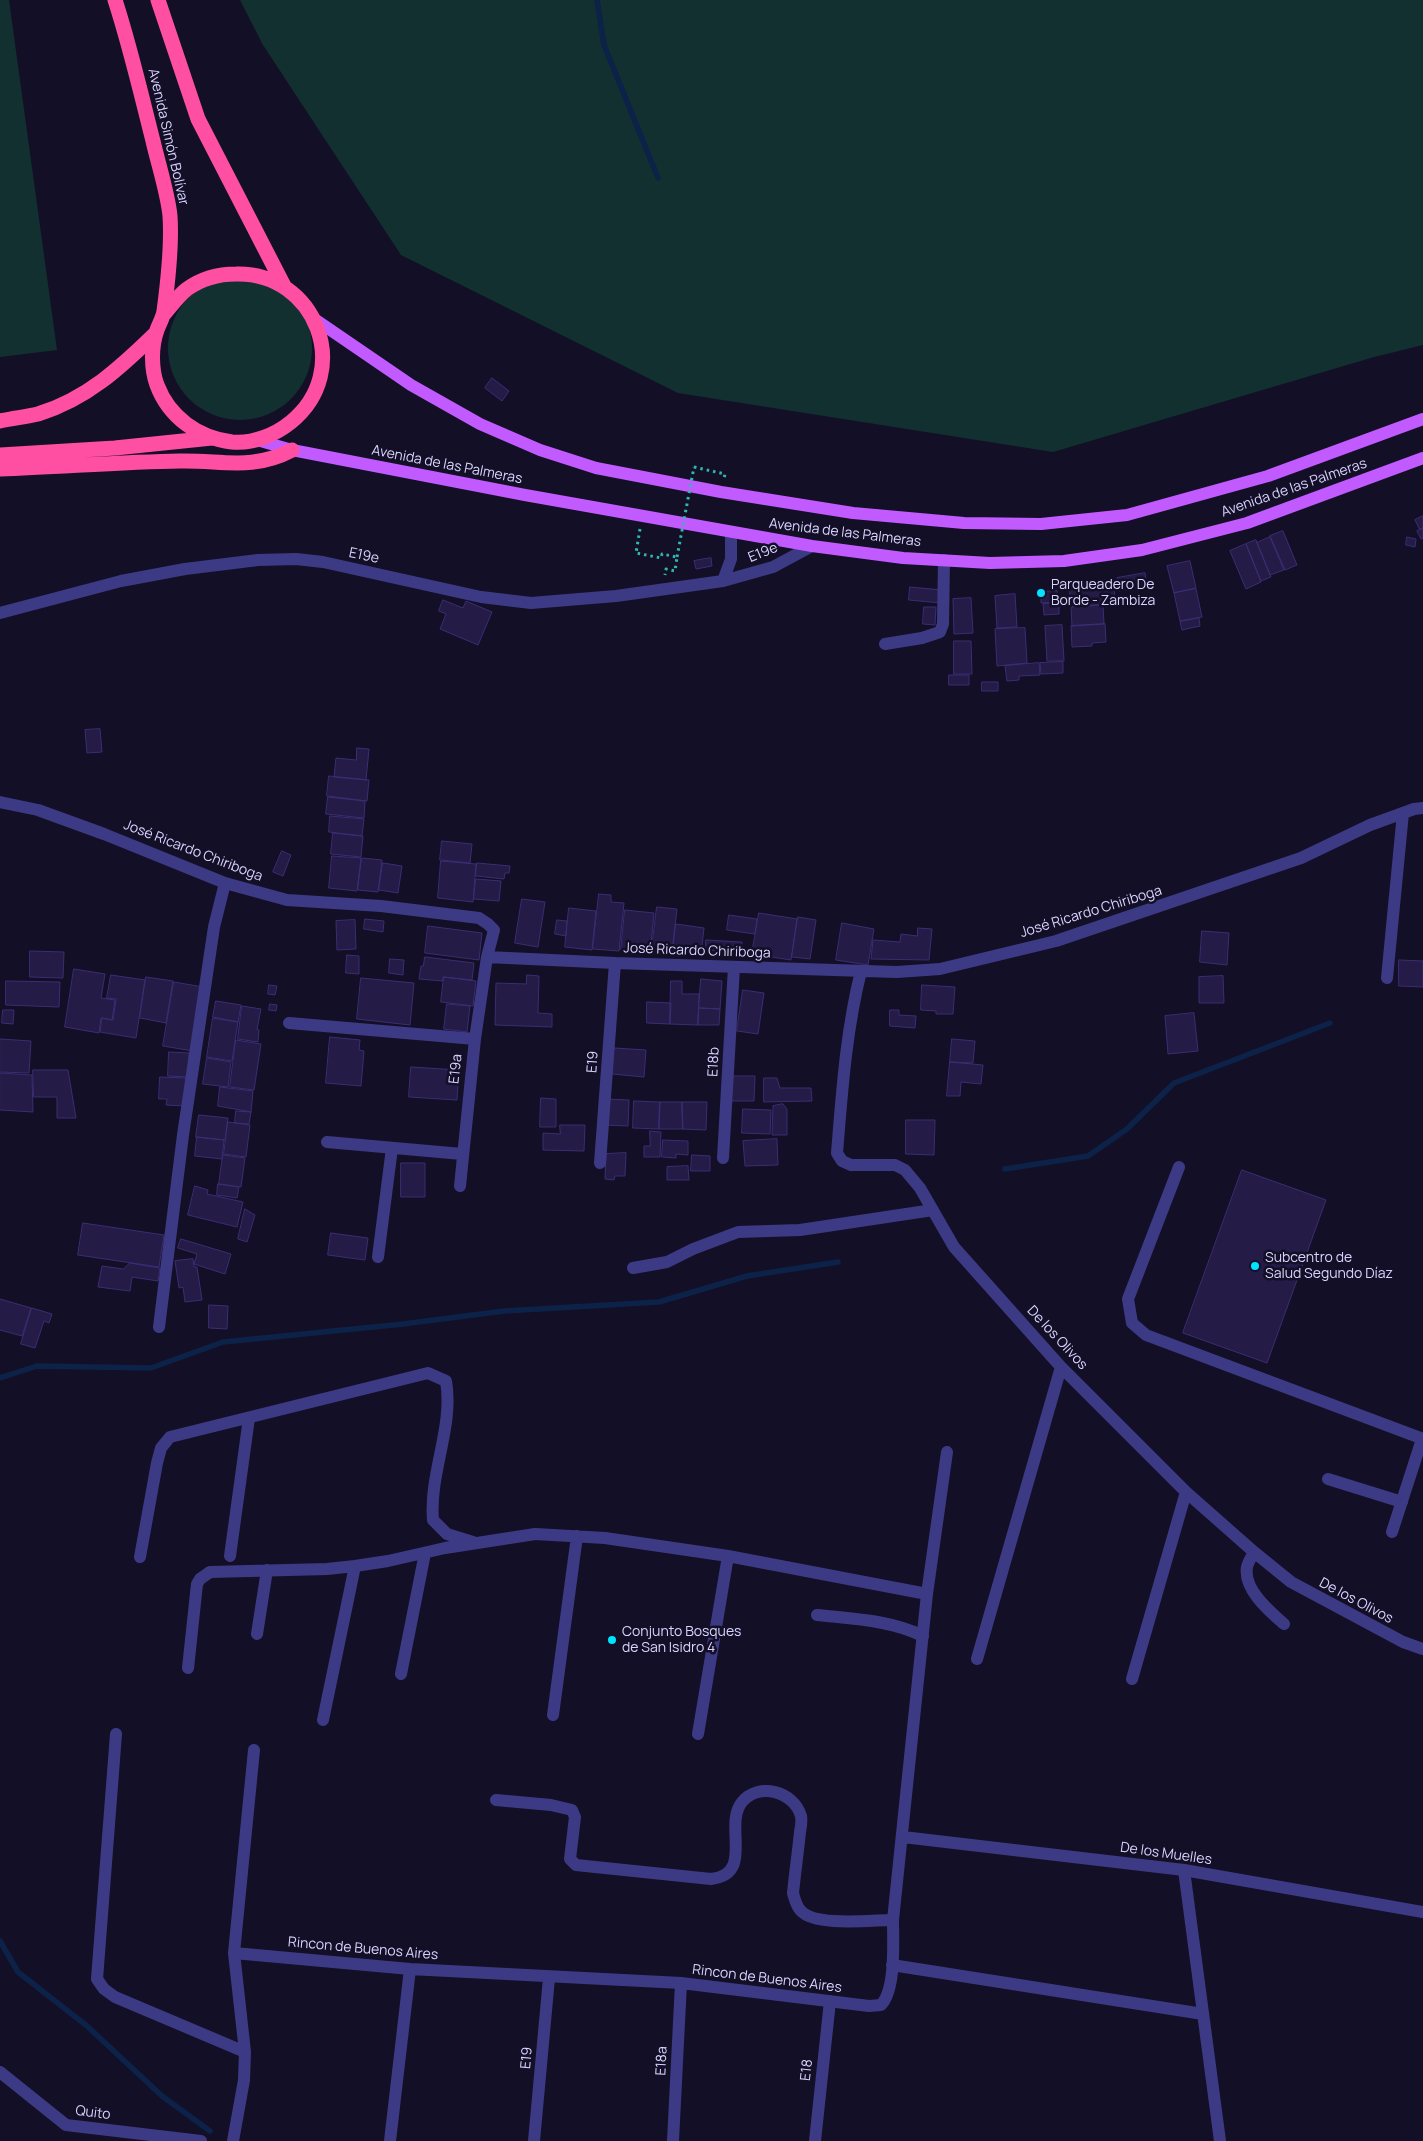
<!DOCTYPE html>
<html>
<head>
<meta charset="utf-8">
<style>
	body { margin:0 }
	canvas { display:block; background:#130f26 }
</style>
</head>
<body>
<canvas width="1423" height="2141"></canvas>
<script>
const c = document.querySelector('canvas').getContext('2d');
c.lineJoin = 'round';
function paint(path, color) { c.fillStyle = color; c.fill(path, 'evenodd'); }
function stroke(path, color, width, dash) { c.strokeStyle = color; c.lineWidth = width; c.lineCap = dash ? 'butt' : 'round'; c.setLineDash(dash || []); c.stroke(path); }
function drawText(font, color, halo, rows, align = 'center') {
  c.font = font + ' Manrope,sans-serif'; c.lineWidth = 5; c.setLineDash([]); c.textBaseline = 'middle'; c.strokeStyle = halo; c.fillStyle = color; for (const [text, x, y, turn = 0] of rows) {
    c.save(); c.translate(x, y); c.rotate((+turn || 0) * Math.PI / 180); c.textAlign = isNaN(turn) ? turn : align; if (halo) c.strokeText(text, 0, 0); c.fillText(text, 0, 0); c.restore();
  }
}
const green = new Path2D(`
	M0,0H9L57,350L0,357Z
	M240,0H1423V345L1374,357L1053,452L678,393L401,255L263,45Z
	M168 348a72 72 0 1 1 144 0a72 72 0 1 1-144 0Z`);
const stream = new Path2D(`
	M597,0L604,45L658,178
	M1005,1169L1088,1156L1127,1129L1174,1083L1330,1023
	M0,1378L37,1366L151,1368L223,1342L403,1324L504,1311L659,1302L747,1276L838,1262
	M0,1941L18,1972L87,2026L162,2096L210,2131`);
const building = new Path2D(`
	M492,378L509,391L502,401L485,388Z
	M1423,516V528L1420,530L1415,520Z
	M1423,528V538L1421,539L1417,531Z
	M1283,531L1297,565L1285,570L1270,536Z
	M1270,537L1284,570L1270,575L1257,543Z
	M1407,537L1416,539L1415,547L1406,545Z
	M1256,540L1271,577L1261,581L1246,544Z
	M1246,544L1261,582L1246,589L1230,551Z
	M711,558L712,566L696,569L694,561Z
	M1190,561L1196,588L1174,593L1167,566Z
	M1145,573L1147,586L1119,591L1117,578Z
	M1114,580L1115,604L1071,607L1069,583Z
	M910,587L942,590L941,603L909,600Z
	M1196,589L1202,617L1180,621L1174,593Z
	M1057,591V602L1041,603V592Z
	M1015,594L1017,627L997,628L995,596Z
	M971,598L973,633L954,634L953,599Z
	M443,600L463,608L466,601L492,612L478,645L440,629L446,614L439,611Z
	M1059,603V614L1044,615L1043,604Z
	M1103,605L1104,624L1072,626L1071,607Z
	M924,607H936L935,625L923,624Z
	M1199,618L1200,626L1182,630L1180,622Z
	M1105,624L1106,642L1092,643V646L1072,647L1071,626Z
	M1062,625L1064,661H1047L1045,626Z
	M1025,628L1027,663L997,666L995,629Z
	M954,641H971L972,674H954Z
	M1063,662V673L1041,674L1040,663Z
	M1039,663L1040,675L1019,676V680L1007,681L1005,666Z
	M949,675H969V685H949Z
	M982,682H998V691H982Z
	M100,729L102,752L87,753L85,730Z
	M357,748L369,749L366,780L334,777L336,758L356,760Z
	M329,776L369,780L367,801L327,796Z
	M328,797L365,801L364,818L326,814Z
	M330,816L364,819L362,836L329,832Z
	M333,833L363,836L361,857L331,854Z
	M442,841L472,844L470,863L440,860Z
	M282,851L291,855L283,876L273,872Z
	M332,856L361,858L357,891L329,888Z
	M362,858L382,860L378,892L358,890Z
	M441,861L476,864L473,902L438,898Z
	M383,863L402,866L398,893L379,890Z
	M477,863L510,866L509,873H505L504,879L476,876Z
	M476,879L501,881L499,901L474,899Z
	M599,894L611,895V902L624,903L619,951L593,949Z
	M522,899L545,902L538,947L515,943Z
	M657,907L677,909L672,951L652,948Z
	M569,908L596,911L592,950L565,947Z
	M625,910L654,913L650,954L621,950Z
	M759,913L797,919L791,960L752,954Z
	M729,915L757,919L755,934L727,930Z
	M798,917L816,920L810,959L792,957Z
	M365,919L384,921L383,932L364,929Z
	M355,920L356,949L337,950L336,921Z
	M557,920L567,921L566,936L555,934Z
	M842,923L874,929L868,965L836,960Z
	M676,924L704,928L701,955L673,951Z
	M428,926L482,933L479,960L425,953Z
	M918,928L932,929L929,960L871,959L873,940L900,942L901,934L917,936Z
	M1202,931L1229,933L1227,965L1200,962Z
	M706,940L742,942L741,953L706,950Z
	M30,951L64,952L63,978L30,977Z
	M347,955L359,956V974L346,973Z
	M425,957L474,963L472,980L443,977V981L419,979L421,966H423Z
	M390,959L404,960L403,975L389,973Z
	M1399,960L1423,961V987L1399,986Z
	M74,969L105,974L101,998L115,1000L112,1020L101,1018L99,1033L65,1027Z
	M111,975L145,980L136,1038L100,1032L102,1018L113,1020L116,999L107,998Z
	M527,975L539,976L538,1013L552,1014V1027L495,1025L496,983L526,984Z
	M1223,976L1224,1003H1199V977Z
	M146,977L173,981L166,1023L140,1018Z
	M444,977L476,981L473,1006L441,1002Z
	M361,978L414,983L410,1025L357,1019Z
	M701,979L722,981L720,1009L699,1008Z
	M6,981L60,982L59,1007L6,1005Z
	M671,981H682V994H699L698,1025L670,1024Z
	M174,982L203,987L193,1051L163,1046Z
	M269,985L277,986L275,995L268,994Z
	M922,985L955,987L953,1014H936V1011L921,1010Z
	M743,990L764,993L758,1034L737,1031Z
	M216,1001L241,1005L238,1022L213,1017Z
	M647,1002L671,1003L670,1024L647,1023Z
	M270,1004L277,1005L276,1011L269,1010Z
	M447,1004L470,1006L467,1032L444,1029Z
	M242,1006L261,1009L257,1029L259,1030L258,1042L238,1039Z
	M699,1008L720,1009L719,1025H698Z
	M3,1010H14L13,1024L2,1023Z
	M890,1010H899V1015L916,1016L915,1028L890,1026Z
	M1194,1013L1198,1051L1168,1054L1165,1016Z
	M213,1018L238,1022L232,1061L207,1057Z
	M330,1037L360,1040L359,1050L364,1051L361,1086L326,1083Z
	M0,1039L31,1041L29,1073L0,1072Z
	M952,1039L975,1041L973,1063L950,1062Z
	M236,1040L261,1044L254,1090L230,1087Z
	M614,1048L646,1050L644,1077L612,1074Z
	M169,1052L189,1053L188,1077L168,1076Z
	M207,1058L231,1062L228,1087L203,1084Z
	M950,1062L983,1065L981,1084L961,1082L960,1096H947Z
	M411,1067L459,1070L457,1100L409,1097Z
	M33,1070H68L76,1118H57V1097H34Z
	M0,1073L32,1075L33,1112L0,1110Z
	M728,1076H755L754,1101H727Z
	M160,1077L186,1078L185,1106L166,1105L167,1099H159Z
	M764,1078H777L780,1088H811L812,1101L764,1102Z
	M220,1087L253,1091L251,1112L218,1106Z
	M541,1098L556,1099V1127H540Z
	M606,1099L629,1100L628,1126L605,1125Z
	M634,1101L660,1102L659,1129L633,1128Z
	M660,1102H682L683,1129H659Z
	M682,1102H707L706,1130L683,1129Z
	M783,1104L787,1109V1135H772L773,1106Z
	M743,1109L771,1110L770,1134L742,1133Z
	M236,1111L251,1112L249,1124L235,1123Z
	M199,1115L228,1118L225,1140L196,1137Z
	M906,1120H935L934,1155L906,1154Z
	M228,1122L250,1125L246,1157L224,1154Z
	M560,1125H585L584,1151L543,1150V1133L560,1134Z
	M650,1131L661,1132L660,1157H644V1146H650Z
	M197,1137L224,1140L222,1159L195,1156Z
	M777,1139L778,1165L745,1166L743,1141Z
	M663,1140L688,1141V1155L676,1154V1158L662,1157Z
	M626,1153L625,1176H615L614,1180L605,1179L606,1154Z
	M223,1155L245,1158L241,1187L219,1184Z
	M692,1155L710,1156V1171H691Z
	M401,1163H425V1197H401Z
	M688,1166L689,1180H667V1167Z
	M1242,1170L1326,1200L1267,1363L1183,1333Z
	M218,1184L239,1187L237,1198L217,1195Z
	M195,1186L208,1190L207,1194L243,1202L237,1227L188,1215Z
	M245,1209L255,1215L247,1242L238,1239Z
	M83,1223L164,1235L159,1267L78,1255Z
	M331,1233L368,1238L365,1260L328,1255Z
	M181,1239L231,1254L225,1274L194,1264L197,1254L178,1248Z
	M193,1259L194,1267H197L202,1300L185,1302L183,1287L179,1288L175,1261Z
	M130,1263L160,1268L158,1281L132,1277L130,1291L98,1287L102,1266L123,1269Z
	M0,1299L31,1308L22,1336L0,1330Z
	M209,1305L228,1306L227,1329L209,1328Z
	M32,1308L52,1314L49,1323L44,1321L35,1348L21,1344Z`);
const path = new Path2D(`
	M694,467L725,474L724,479
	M640,529L636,553L661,558L662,554L677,557L675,571L666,569L665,575`);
const minor = new Path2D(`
	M723,581L731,559V532
	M0,613L121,581L185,569L258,560L296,559L323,562L481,597L531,603L616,596L723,581L773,567L812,546
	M885,644L922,638L940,632L943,624L944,560
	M0,802L38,810L104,834L225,883L287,900L381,906L479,918L488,924L494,930L487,957L615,963L897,972L940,969L1056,941L1301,858L1370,825L1414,809L1423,808
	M861,971C846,1031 842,1092 837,1153L842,1161L851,1165H895L905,1170L920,1188L954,1247L1061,1367L1186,1492L1254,1552L1291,1582L1403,1642L1423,1649
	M1387,978L1403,813
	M289,1023L475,1039
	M327,1142L462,1154
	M723,1158L734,967
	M600,1163L615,963
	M1179,1167L1128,1299L1132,1323L1146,1335L1423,1439
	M460,1186L475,1039L487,957
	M378,1257L392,1148
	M633,1268L667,1262L693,1249L738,1232L800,1230L933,1210
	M159,1327L183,1135L214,927L225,883
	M1328,1479L1402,1502
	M1392,1532L1422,1439
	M1254,1552C1252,1556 1248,1562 1247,1567C1243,1589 1269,1611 1284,1624
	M230,1556L249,1418
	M140,1557L157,1463L161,1448L170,1437L428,1373L446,1381C454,1427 429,1473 433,1520L447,1534L473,1542
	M817,1615C853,1619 890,1620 923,1636
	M257,1634L267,1570
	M977,1659L1061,1367
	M188,1668L197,1584L200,1579L210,1572L327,1569L355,1566L388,1561L445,1548L535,1534L605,1538L728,1556L927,1594
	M401,1674L425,1553
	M1132,1679L1186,1492
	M553,1715L577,1536
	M323,1720L355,1566
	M116,1734L97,1979L104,1989L115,1997L245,2052
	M698,1734L728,1556
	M496,1800L551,1805L572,1810L575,1817L570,1859L576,1865L711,1879C755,1874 723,1825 742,1802C758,1782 794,1791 801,1816C802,1821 801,1827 800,1832C798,1852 795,1873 793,1893C795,1900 796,1906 801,1911C816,1927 872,1920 893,1920
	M903,1837L1184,1870L1423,1912
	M1184,1870L1220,2141
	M234,1953L410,1969L681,1983L869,2006L881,2005C896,1989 893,1943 893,1920L927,1594L947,1452
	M892,1965L1203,2014
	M0,2072L66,2125L201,2141
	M233,2141L244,2080L245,2052L234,1953L254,1750
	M390,2141L410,1969
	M534,2141L549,1978
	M673,2141L681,1983
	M815,2141L830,2001`);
const major = new Path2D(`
	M313,318L411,385L480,424L540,450L596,468L721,492L853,513L964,523L1041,524L1127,515L1268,476L1423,419
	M257,440L292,450L525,495L812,546L903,558L990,563L1064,561L1142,550L1247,523L1423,458`);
const highway = new Path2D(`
	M115,0C130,46 141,94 153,141C158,163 168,194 170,216C172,245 168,281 164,311C163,318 159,324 157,330C151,346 151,369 157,385C169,417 198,438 232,442C253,444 275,435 291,422C354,371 316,272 236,274C219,274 201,279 187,289C179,295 171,306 164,314
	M158,0L198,119L284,286
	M0,421C13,418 26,417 38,414C87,399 120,368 156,333
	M0,455L115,448L212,438
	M0,469C60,467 120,462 180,461C222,460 252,471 292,450`);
const pathBridge = new Path2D(`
	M677,557L694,467`);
const markers = [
	[1041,593,5,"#00e5ff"],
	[1255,1266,5,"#00e5ff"],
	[612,1640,5,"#00e5ff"]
];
const streetNames = [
	["Avenida Simón Bolívar",168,137,77],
	["Avenida de las Palmeras",447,465,11],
	["Avenida de las Palmeras",1294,488,-19],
	["Avenida de las Palmeras",845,533,7],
	["E19e",763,553,-22],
	["E19e",364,556,12],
	["José Ricardo Chiriboga",193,851,21],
	["José Ricardo Chiriboga",1091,912,-17],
	["José Ricardo Chiriboga",697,951,2],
	["E19",593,1062,-86],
	["E18b",714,1062,-87],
	["E19a",456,1069,-84],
	["De los Olivos",1057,1338,47],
	["De los Olivos",1356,1601,28],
	["De los Muelles",1166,1854,8],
	["Rincon de Buenos Aires",363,1949,5],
	["Rincon de Buenos Aires",767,1979,7],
	["E19",527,2058,-85],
	["E18a",662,2061,-87],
	["E18",807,2070,-84],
	["Quito",93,2113,7]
];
const poiNames = [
	["Parqueadero De",1051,585],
	["Borde - Zambiza",1051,601],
	["Subcentro de",1265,1258],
	["Salud Segundo Díaz",1265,1274],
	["Conjunto Bosques",622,1632],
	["de San Isidro 4",622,1648]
];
paint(green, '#12302f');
stroke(stream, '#0c2248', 5.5);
paint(building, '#241b47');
stroke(building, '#3b2d73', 1);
stroke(path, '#2fb8b0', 3, [2.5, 4]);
stroke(minor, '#3d3a85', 12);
stroke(major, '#c25bff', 12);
stroke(highway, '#ff4fa3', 15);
stroke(pathBridge, '#2fb8b0', 3, [2.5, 4]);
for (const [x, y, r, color] of markers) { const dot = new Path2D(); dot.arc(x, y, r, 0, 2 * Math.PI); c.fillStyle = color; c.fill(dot); stroke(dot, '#130f26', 2); }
drawText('14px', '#d9d4ff', '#130f26', streetNames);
drawText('14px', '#d9d4ff', '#130f26', poiNames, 'left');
</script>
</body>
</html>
